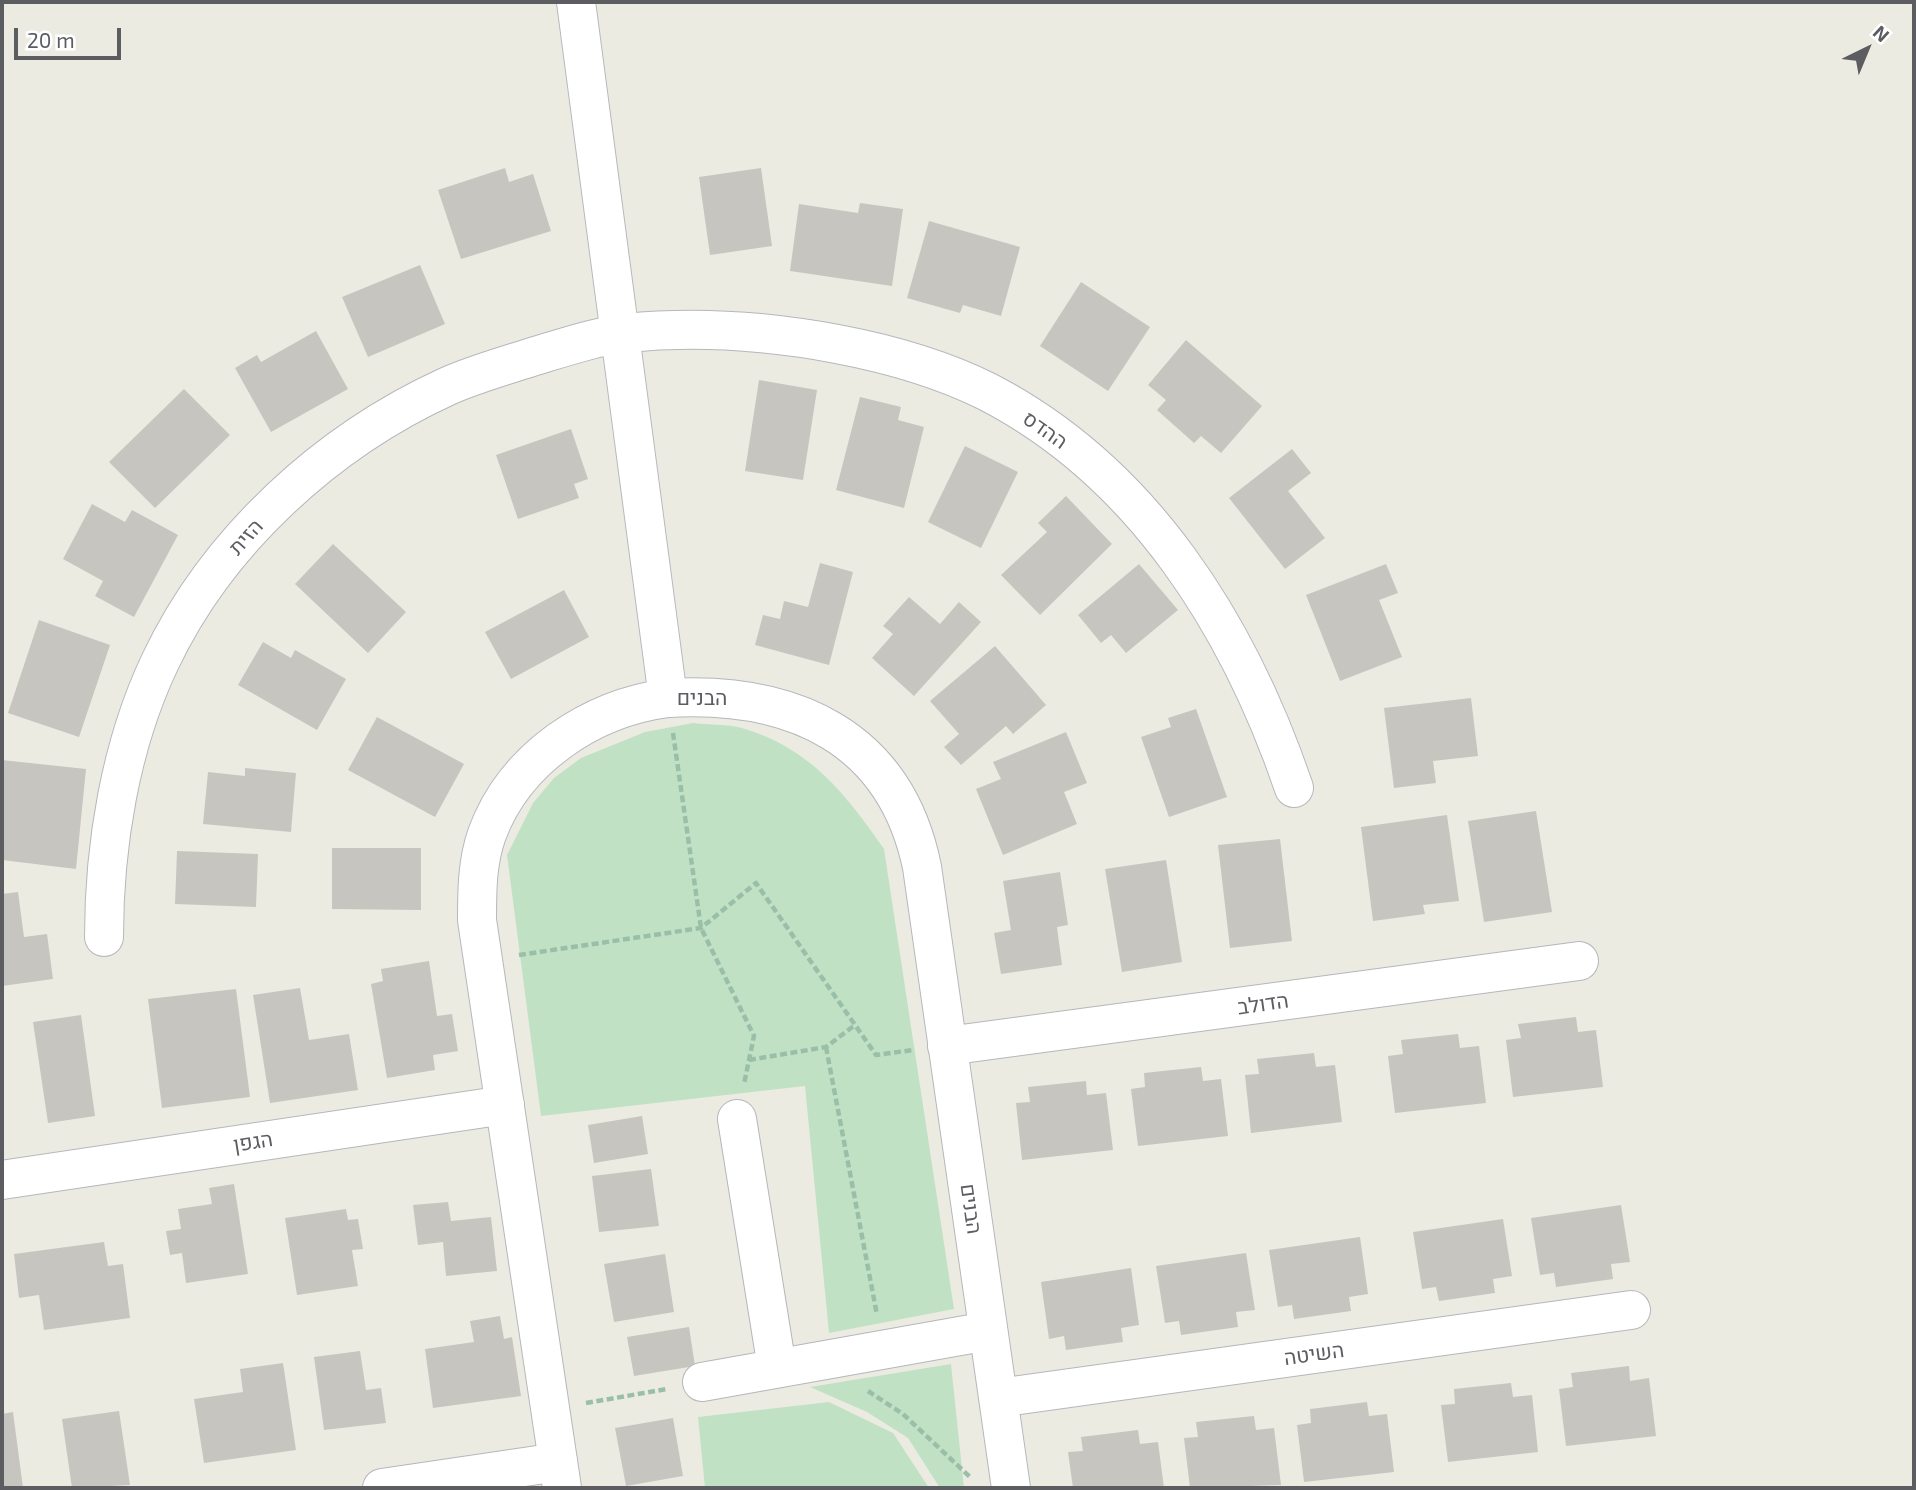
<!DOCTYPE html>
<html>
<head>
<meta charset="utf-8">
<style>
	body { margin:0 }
	#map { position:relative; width:1916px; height:1490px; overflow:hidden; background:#ecebe2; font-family:"Exo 2",sans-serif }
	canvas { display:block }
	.frame { position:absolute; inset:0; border:4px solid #5b5d61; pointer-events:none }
	.north { position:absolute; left:1832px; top:14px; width:70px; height:70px; -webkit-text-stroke:5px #fff; paint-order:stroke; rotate:43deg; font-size:19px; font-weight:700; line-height:28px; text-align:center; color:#5b5d61 }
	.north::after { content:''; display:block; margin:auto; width:24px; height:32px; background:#5b5d61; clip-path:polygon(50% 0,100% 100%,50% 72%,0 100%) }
	.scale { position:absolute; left:14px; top:28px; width:107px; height:32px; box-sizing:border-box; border:4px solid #5b5d61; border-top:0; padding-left:9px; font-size:21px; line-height:24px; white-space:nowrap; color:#5b5d61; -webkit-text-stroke:5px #fff; paint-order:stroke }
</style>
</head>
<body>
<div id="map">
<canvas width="1916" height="1490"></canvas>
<div class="frame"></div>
<div class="north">N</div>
<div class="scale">20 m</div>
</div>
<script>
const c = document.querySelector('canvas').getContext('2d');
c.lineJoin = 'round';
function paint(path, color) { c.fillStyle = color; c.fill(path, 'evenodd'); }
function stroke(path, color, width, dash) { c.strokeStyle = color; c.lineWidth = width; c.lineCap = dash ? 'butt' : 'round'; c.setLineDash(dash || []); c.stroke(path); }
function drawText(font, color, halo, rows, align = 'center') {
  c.font = font + ' "Exo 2",Heebo,sans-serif'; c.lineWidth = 6; c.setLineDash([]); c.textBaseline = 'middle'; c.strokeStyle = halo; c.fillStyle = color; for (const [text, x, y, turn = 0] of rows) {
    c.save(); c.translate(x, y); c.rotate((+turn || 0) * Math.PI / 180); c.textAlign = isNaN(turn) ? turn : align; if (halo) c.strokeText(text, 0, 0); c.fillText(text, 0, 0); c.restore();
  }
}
const green = new Path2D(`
	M693,723C709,725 727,724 742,728C809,747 846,794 884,849L954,1309L829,1333L805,1086L541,1116L507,855L533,803L554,778L581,758L645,732Z
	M951,1364L964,1488H940L908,1438L867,1412L810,1387Z
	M829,1402L893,1433L929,1488H705L698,1417Z`);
const building = new Path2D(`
	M505,168L509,182L533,174L551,231L461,259L438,190Z
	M761,168L772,246L710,255L699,177Z
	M860,203L903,209L892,286L790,271L799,204L858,213Z
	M929,221L1020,247L1001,316L963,305L960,313L907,298Z
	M420,265L445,324L368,357L342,297Z
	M1081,282L1150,327L1108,391L1040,346Z
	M316,331L348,389L271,432L235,368L257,355L261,362Z
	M1186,340L1262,406L1221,453L1201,436L1194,443L1157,410L1166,400L1148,385Z
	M759,380L817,390L803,480L745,471Z
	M184,389L230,435L155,508L109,462Z
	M860,397L901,407L898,420L924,427L904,508L836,490Z
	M571,429L588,479L574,484L579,498L518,519L496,455Z
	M965,446L1018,472L981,548L928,522Z
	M1292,449L1311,473L1288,491L1325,538L1285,569L1229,498Z
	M1066,496L1112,544L1040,615L1001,575L1047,532L1038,523Z
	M92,504L125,522L132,510L178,535L134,617L95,596L103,581L63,559Z
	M333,544L406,612L368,653L295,584Z
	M820,563L853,572L829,665L755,645L763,615L780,619L784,601L808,607Z
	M1139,564L1178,610L1126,653L1111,635L1101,643L1078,615Z
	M1386,564L1398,593L1379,600L1402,657L1340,681L1306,595Z
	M564,590L589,637L511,679L485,632Z
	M909,597L940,624L959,602L981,622L914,696L872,658L893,634L883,626Z
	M39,620L110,645L79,737L8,713Z
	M263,642L291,658L295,650L346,679L317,730L238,685Z
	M995,646L1046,705L1013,734L1006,726L961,765L944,747L959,734L930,701Z
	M1471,698L1478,756L1433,761L1436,783L1394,788L1384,708Z
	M1196,709L1227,797L1169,817L1141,737L1171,727L1168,718Z
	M377,717L464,764L435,817L348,770Z
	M1066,732L1087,783L1064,792L1077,824L1003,855L976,789L1001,779L993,762Z
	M2,760L86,769L76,869L2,860Z
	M245,768L296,773L291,832L203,824L208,772L245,776Z
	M1536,811L1552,912L1484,922L1468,821Z
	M1447,815L1459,901L1423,905L1425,914L1373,921L1361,827Z
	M1280,839L1292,941L1230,948L1218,845Z
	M332,848H421V910L332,909Z
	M177,851L258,854L256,907L175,904Z
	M1166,860L1182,962L1122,972L1105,869Z
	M1060,872L1068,925L1057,927L1062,965L1001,974L994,933L1011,930L1003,881Z
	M18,892L24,937L47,934L53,979L2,986V894Z
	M429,961L437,1016L452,1014L458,1051L433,1055L435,1070L387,1078L371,984L383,981L381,969Z
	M300,988L309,1040L349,1034L358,1090L270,1103L253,995Z
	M236,989L250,1097L162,1108L148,999Z
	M81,1015L95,1116L48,1123L33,1022Z
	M1576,1017L1578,1032L1596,1030L1603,1087L1513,1097L1506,1040L1521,1038L1518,1024Z
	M1458,1034L1460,1048L1479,1046L1486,1103L1395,1113L1388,1056L1403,1054L1401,1040Z
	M1314,1053L1316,1067L1335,1065L1342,1122L1251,1133L1245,1075L1259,1074L1257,1059Z
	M1201,1067L1203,1081L1221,1079L1228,1136L1138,1146L1131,1089L1145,1087L1144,1073Z
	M1086,1081L1087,1095L1106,1093L1113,1150L1022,1160L1016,1103L1030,1102L1028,1087Z
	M642,1116L648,1154L594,1163L588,1125Z
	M651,1169L659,1226L599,1232L592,1176Z
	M234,1184L248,1274L186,1283L182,1253L170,1255L166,1231L181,1229L178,1209L212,1204L209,1188Z
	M448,1202L451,1221L491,1217L497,1271L446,1276L443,1242L418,1245L413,1205Z
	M1621,1205L1630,1262L1611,1264L1613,1279L1556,1287L1554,1273L1540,1275L1531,1218Z
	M346,1209L348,1220L358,1219L363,1249L352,1250L358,1286L297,1295L285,1218Z
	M1503,1219L1512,1276L1493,1279L1495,1293L1439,1301L1436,1287L1422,1289L1413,1232Z
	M1360,1237L1368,1294L1349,1297L1351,1311L1294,1319L1292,1305L1278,1307L1269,1250Z
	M104,1242L108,1266L123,1264L130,1318L44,1330L39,1295L19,1298L14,1254Z
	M1246,1253L1255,1310L1236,1312L1238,1327L1181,1335L1179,1321L1165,1323L1156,1266Z
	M665,1254L674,1312L614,1322L604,1264Z
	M1131,1268L1139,1325L1121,1328L1123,1342L1066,1350L1064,1336L1049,1339L1041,1282Z
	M500,1316L504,1339L512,1337L521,1396L433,1408L425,1349L474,1342L470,1321Z
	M689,1327L695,1366L634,1376L627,1337Z
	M360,1351L366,1390L381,1388L386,1423L324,1430L314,1357Z
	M283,1363L296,1450L204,1463L194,1399L243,1392L240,1369Z
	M1629,1366L1630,1381L1649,1378L1656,1436L1566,1446L1559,1389L1573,1387L1571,1373Z
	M1511,1383L1513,1397L1532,1395L1538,1452L1448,1462L1441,1405L1455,1404L1454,1389Z
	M1367,1402L1369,1416L1387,1414L1394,1472L1304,1482L1297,1425L1311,1423L1310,1409Z
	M119,1411L130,1485L72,1488L62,1419Z
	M13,1412L23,1488H2V1414Z
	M1254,1416L1256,1430L1274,1428L1281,1485L1190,1488L1184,1438L1198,1437L1196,1422Z
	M673,1418L683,1476L626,1486L615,1428Z
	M1138,1430L1140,1444L1158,1442L1164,1488H1073L1068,1452L1083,1451L1081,1437Z`);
const path = new Path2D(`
	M673,733L701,928L754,1036L744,1084
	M519,955L701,928L756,883L876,1055L913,1050
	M826,1047L877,1315
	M749,1060L826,1047L855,1025
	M868,1391L903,1414L971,1478
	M586,1403L667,1389`);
const street = new Path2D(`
	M668,698C792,691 895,736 922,867L1011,1488
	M104,937C104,846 120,746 160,662C217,541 327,441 448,386C475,374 504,366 532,357C562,348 594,337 626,333C697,326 767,331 837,344C890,354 940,368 988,392C1144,473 1239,627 1294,788
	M947,1046L1579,961
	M737,1119L777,1368
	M2,1180L505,1105
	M702,1382L988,1331
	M998,1398L1631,1310
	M382,1488L558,1462`);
const secondary = new Path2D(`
	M562,1488L477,920C477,891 477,862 487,834C515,758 591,708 668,698L576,2`);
const streetNames = [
	["ההדס",1045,430,35],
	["הזית",246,537,-48],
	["הבנים",702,698],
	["הדולב",1263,1004,-8],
	["הגפן",253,1142,-9],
	["הבנים",971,1209,82],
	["השיטה",1314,1354,-8]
];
paint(green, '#c1e1c5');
paint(building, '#c7c5bf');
stroke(street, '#b5b7bb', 40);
stroke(secondary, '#b6b8bd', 40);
stroke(path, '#9abfa9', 4.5, [7, 3.5]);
stroke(street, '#fff', 38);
stroke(secondary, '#fff', 38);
drawText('21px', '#5b5d61', '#fff', streetNames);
</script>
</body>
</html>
